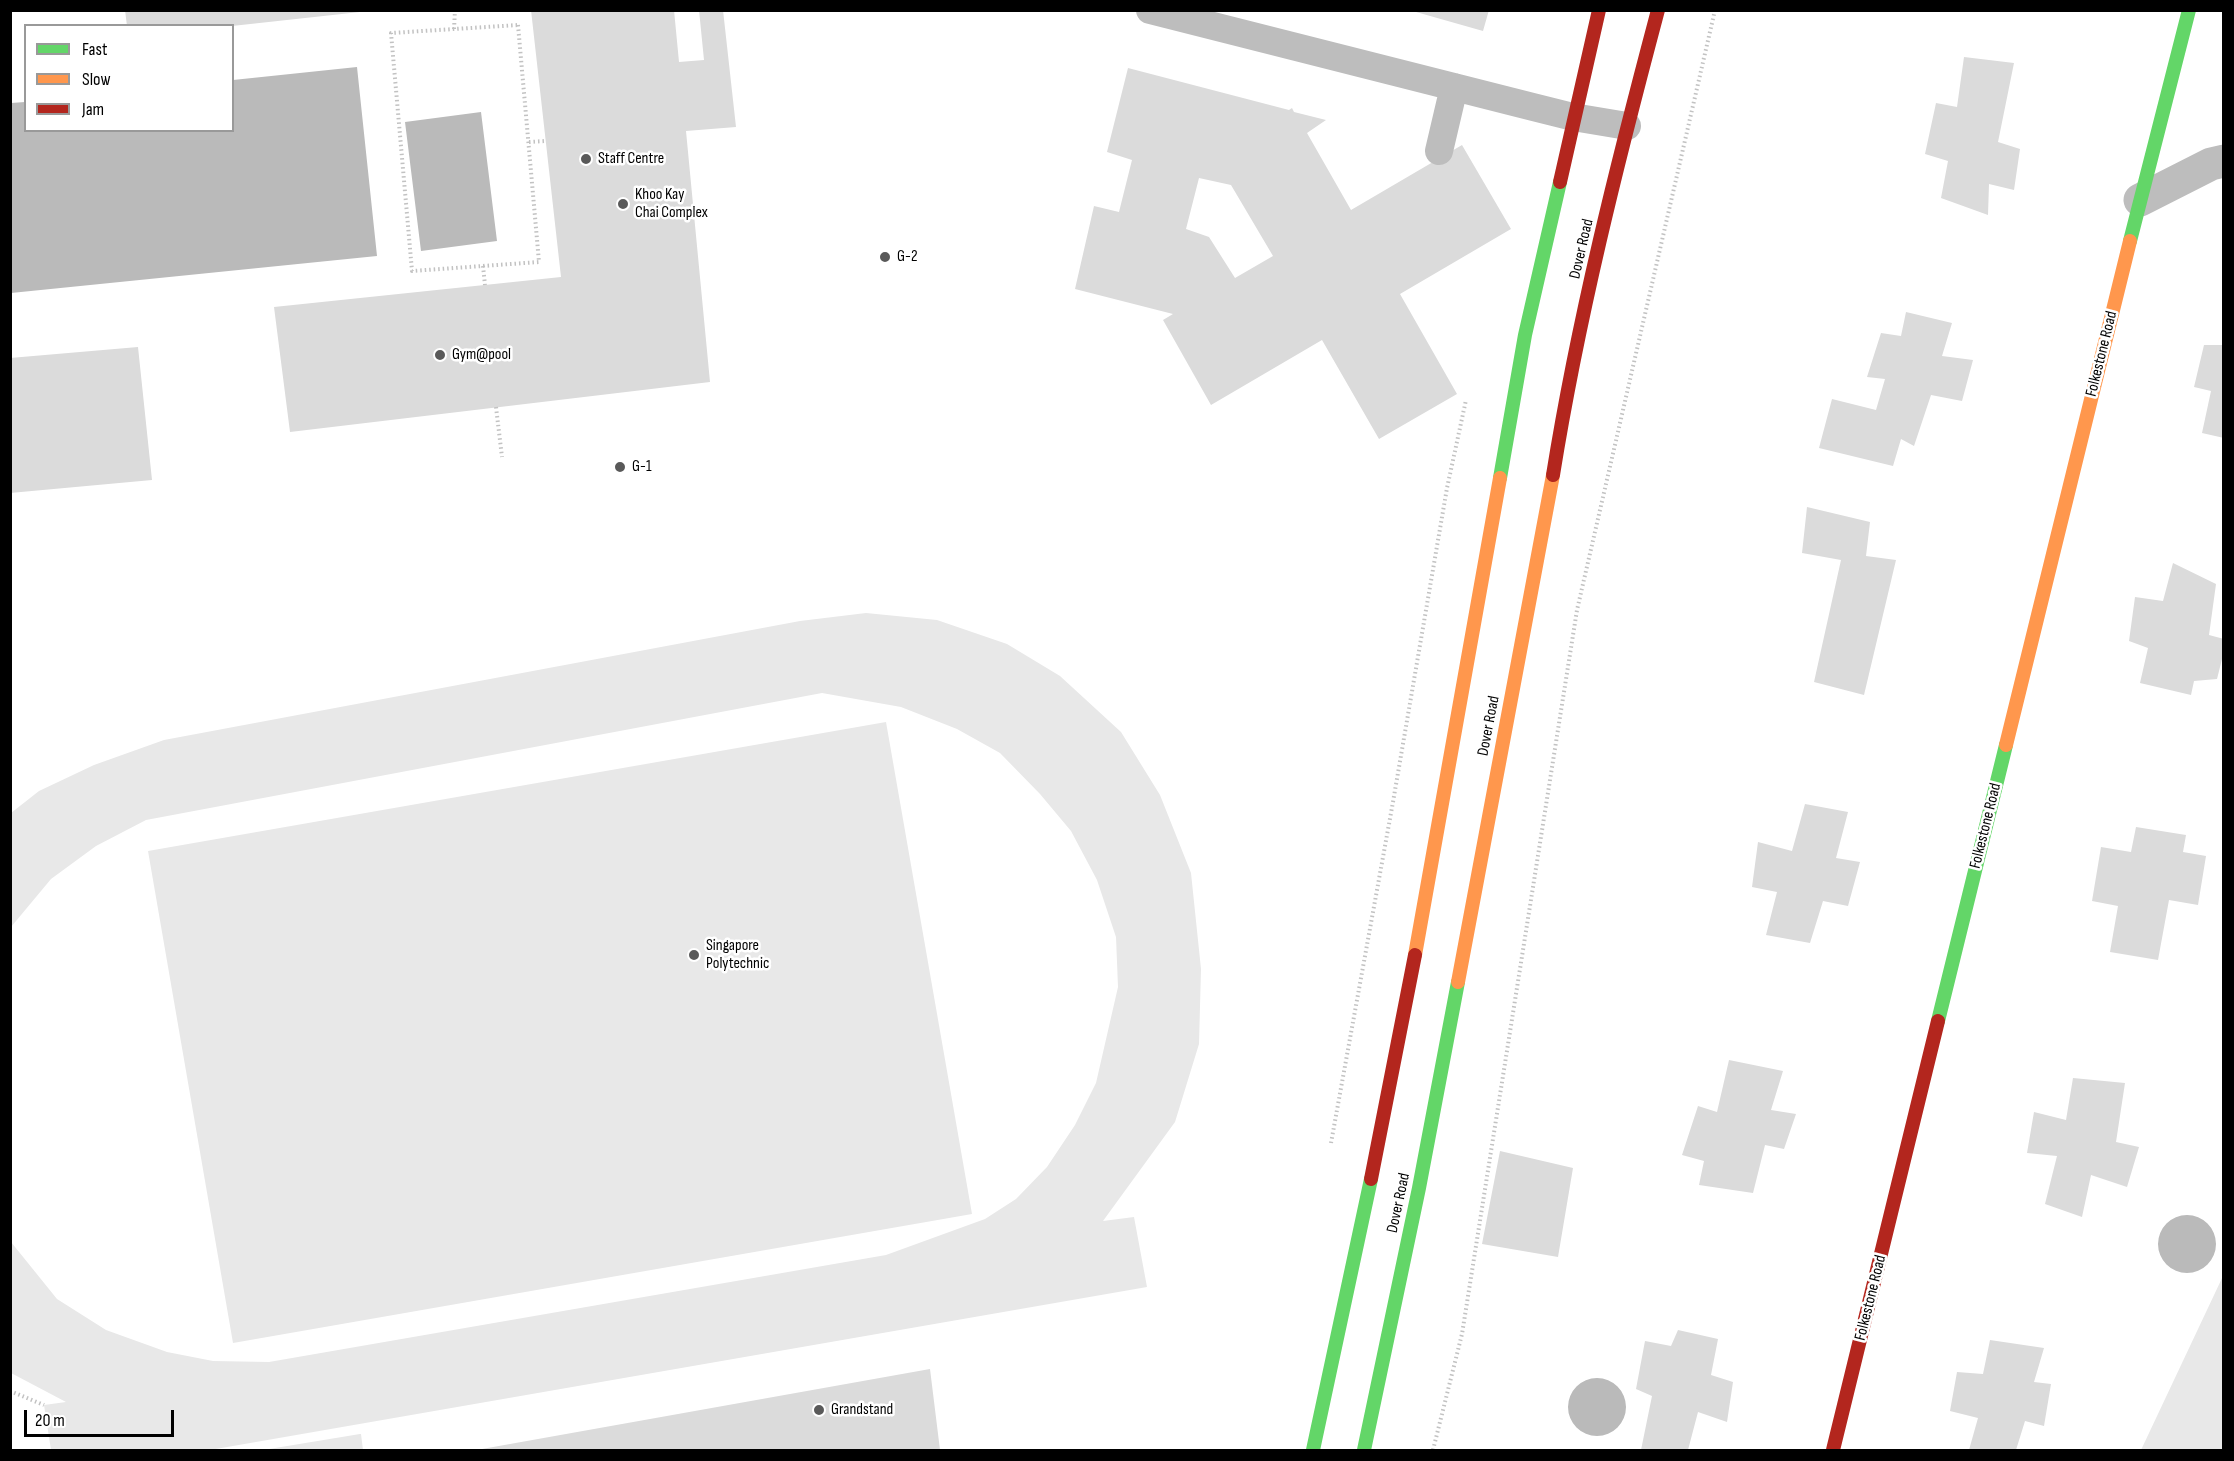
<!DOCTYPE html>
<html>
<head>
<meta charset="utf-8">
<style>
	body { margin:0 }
	#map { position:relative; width:2234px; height:1461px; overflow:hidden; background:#fff; font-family:"Sofia Sans Condensed",sans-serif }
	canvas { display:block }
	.frame { position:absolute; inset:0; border:12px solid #000; pointer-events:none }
	.legend { position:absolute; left:24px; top:24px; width:210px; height:108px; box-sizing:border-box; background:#fff; border:2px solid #999; margin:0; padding:8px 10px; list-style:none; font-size:18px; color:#000 }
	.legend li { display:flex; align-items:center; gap:12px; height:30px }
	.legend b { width:30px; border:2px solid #999 }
	.scale { position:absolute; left:24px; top:1410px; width:150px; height:27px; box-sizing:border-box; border:3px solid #000; border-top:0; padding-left:8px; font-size:18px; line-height:21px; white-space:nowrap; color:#000; -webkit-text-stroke:4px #fff; paint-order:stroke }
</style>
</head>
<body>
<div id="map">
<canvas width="2234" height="1461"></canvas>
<div class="frame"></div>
<ul class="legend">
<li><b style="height:8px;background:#63d668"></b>Fast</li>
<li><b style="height:8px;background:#ff974d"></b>Slow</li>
<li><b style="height:8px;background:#b3261e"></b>Jam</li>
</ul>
<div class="scale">20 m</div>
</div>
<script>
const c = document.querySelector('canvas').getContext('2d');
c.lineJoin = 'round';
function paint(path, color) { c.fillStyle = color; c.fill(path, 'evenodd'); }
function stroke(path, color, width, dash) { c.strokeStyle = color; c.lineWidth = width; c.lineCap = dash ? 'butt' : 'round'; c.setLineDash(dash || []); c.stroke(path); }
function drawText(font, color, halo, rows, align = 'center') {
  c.font = font + ' "Sofia Sans Condensed",sans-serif'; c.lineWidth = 5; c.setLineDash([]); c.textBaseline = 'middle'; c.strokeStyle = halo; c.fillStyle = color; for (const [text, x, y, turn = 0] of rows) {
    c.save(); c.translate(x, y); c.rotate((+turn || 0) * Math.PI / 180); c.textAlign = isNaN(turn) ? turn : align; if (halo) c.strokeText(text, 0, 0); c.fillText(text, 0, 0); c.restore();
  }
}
const green = new Path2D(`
	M866,613L937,620L1007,644L1060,676L1121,732L1160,795L1191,873L1201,969L1199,1044L1175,1122L1103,1221L1134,1217L1147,1287L210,1450H51L44,1405L66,1402L11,1373V1242L57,1299L106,1330L167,1352L213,1361L269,1362L886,1255L985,1219L1016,1199L1047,1167L1075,1125L1096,1083L1118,987L1116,937L1097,880L1071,831L1040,794L1000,753L957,729L901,707L822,693L146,820L96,846L51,879L11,927V813L39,791L94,765L164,740L800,621Z
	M886,722L972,1214L233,1343L148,851Z
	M2223,1276V1450H2141Z
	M361,1434L363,1450H263L360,1434Z`);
const water = new Path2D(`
	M357,67L377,256L11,293V103L25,102L26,130H232L233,80Z
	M481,112L497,241L421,251L405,122Z
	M2158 1244a29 29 0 1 1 58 0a29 29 0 1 1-58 0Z
	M1568 1407a29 29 0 1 1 58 0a29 29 0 1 1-58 0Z`);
const building = new Path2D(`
	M125,10H360V12L232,26H127Z
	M531,10H674L679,62L704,60L699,10H723L736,127L686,131L710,382L290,432L274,307L561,277Z
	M1409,10H1489L1483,31Z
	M1964,57L2014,63L1998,142L2020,149L2014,190L1989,184L1988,215L1941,198L1948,161L1925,154L1936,103L1957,107Z
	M1128,68L1289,110L1292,108L1294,112L1326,120L1307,133L1351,210L1462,145L1511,229L1400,294L1457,394L1379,439L1322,340L1211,405L1163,320L1173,314L1075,289L1094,206L1119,212L1132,160L1107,152ZM1199,178L1231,185L1273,256L1235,278L1209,237L1186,229Z
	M1906,312L1952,323L1942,356L1973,360L1962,401L1931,395L1914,446L1901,439L1893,466L1819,448L1832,399L1876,410L1885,379L1867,377L1881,333L1901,336Z
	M2204,345H2224V438L2202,433L2211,391L2194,387Z
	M138,347L152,480L10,493V358Z
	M1807,507L1870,522L1866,556L1896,560L1864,695L1814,682L1841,560L1802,553Z
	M2173,563L2216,584L2209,635L2224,639V651L2217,679L2194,681L2191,695L2140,683L2148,648L2129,641L2135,597L2163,601Z
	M1805,804L1848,812L1836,858L1860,862L1848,906L1823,901L1810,943L1766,935L1777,892L1752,887L1758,842L1792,851Z
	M2136,827L2186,835L2183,852L2206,856L2198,905L2169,900L2158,960L2110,952L2118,906L2092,901L2101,847L2131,852Z
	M1729,1060L1783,1071L1771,1110L1796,1114L1784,1149L1765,1145L1753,1193L1699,1185L1704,1161L1682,1155L1698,1106L1717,1112Z
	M2073,1078L2125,1083L2116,1142L2139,1147L2127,1187L2091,1175L2082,1217L2045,1204L2057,1156L2027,1153L2034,1112L2066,1120Z
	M1500,1151L1573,1168L1558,1257L1482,1244Z
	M1678,1330L1718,1339L1711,1375L1733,1382L1727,1422L1698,1412L1688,1450H1641L1652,1396L1636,1389L1645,1341L1671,1346Z
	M1990,1340L2044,1348L2034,1382L2051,1384L2044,1426L2025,1421L2016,1450H1969L1978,1418L1950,1411L1957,1372L1983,1374Z
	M930,1369L940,1450H482V1449Z`);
const path = new Path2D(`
	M518,25L539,262L412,271L391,33Z
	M454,29L455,10
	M529,142L545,141
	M483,266L485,285
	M496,407L502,457
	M1331,1143L1393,802L1447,488L1466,400
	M10,1391L44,1405
	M1433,1450L1462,1334L1577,610L1715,10`);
const lane = new Path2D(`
	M1150,10L1533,107L1573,117L1627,126
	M1439,151L1454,87`);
const street = new Path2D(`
	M2140,200L2211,164L2224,161`);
const fast = new Path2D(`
	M2130,241L2189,10
	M1500,478L1525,335L1560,182
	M1938,1021L2006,745
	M1313,1450L1371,1179
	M1364,1450L1419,1188L1458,982`);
const slow = new Path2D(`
	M2006,745L2130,241
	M1415,955L1500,478
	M1458,982L1553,475`);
const jam = new Path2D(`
	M1560,182L1599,10
	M1553,475C1578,319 1617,164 1658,10
	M1371,1179L1415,955
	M1833,1450L1938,1021`);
const markers = [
	[586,159,6,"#595959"],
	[623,204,6,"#595959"],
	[885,257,6,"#595959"],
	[440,355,6,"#595959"],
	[620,467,6,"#595959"],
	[694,955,6,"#595959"],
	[819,1410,6,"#595959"]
];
const poiNames = [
	["Staff Centre",598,159],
	["Khoo Kay",635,195],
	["Chai Complex",635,213],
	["G-2",897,257],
	["Gym@pool",452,355],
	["G-1",632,467],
	["Singapore",706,946],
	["Polytechnic",706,964],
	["Grandstand",831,1410]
];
const streetNames = [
	["Dover Road",1582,249,-77],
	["Folkestone Road",2102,354,-76],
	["Dover Road",1489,726,-79],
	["Folkestone Road",1986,826,-76],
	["Dover Road",1399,1203,-78],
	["Folkestone Road",1871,1298,-76]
];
paint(green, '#e8e8e8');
paint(water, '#bababa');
paint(building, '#dbdbdb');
stroke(path, '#c2c2c2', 4, [1.5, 3]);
stroke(lane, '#bdbdbd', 28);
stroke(street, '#bdbdbd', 33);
stroke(fast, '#63d668', 14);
stroke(slow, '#ff974d', 14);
stroke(jam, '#b3261e', 14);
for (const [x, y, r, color] of markers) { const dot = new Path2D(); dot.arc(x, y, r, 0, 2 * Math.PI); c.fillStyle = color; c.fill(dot); stroke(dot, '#fff', 2); }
drawText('16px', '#000', '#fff', poiNames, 'left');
drawText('16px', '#000', '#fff', streetNames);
</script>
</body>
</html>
